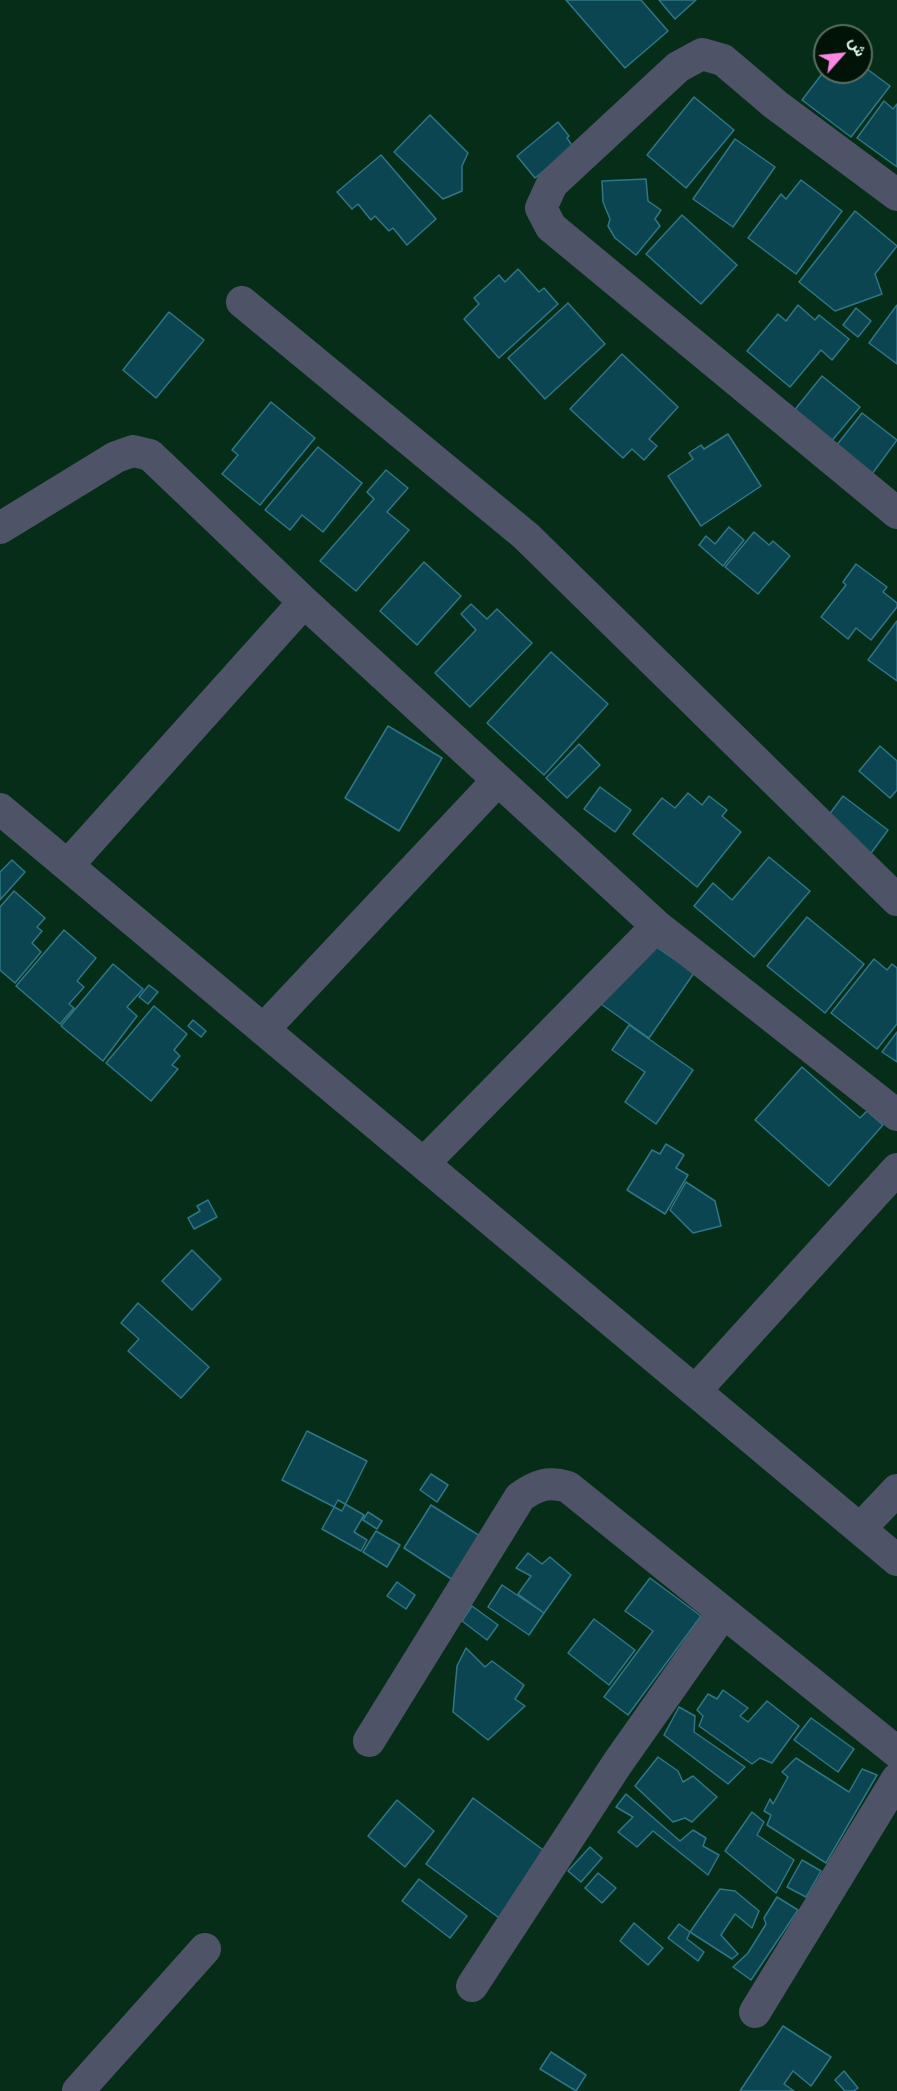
<!DOCTYPE html>
<html>
<head>
<meta charset="utf-8">
<style>
	body { margin:0 }
	#map { position:relative; width:897px; height:2091px; overflow:hidden; background:#052d18; font-family:Montserrat,Vazirmatn,sans-serif }
	canvas { display:block }
	.north { position:absolute; left:813px; top:24px; width:60px; height:60px; box-sizing:border-box; background:#011207; border:2px solid #5a6f61; border-radius:50%; rotate:63deg; font-size:16px; font-weight:700; line-height:24px; text-align:center; color:#e0fae8 }
	.north::after { content:''; display:block; margin:auto; width:21px; height:27px; background:#fc86e3; clip-path:polygon(50% 0,100% 100%,50% 72%,0 100%) }
</style>
</head>
<body>
<div id="map">
<canvas width="897" height="2091"></canvas>
<div class="north">ش</div>
</div>
<script>
const c = document.querySelector('canvas').getContext('2d');
c.lineJoin = 'round';
function paint(path, color) { c.fillStyle = color; c.fill(path, 'evenodd'); }
function stroke(path, color, width, dash) { c.strokeStyle = color; c.lineWidth = width; c.lineCap = dash ? 'butt' : 'round'; c.setLineDash(dash || []); c.stroke(path); }
const building = new Path2D(`
	M566,0H641L668,31L625,68Z
	M659,0H696L675,19Z
	M861,59L869,65L867,69L890,86L851,137L802,100L825,70L861,72Z
	M694,97L734,130L686,188L647,155Z
	M884,101L893,109L897,104V167L857,138Z
	M430,115L468,153L462,166V191L443,199L394,152Z
	M558,122L569,136L567,138L573,147L535,178L517,156Z
	M735,139L775,167L733,227L693,199Z
	M381,155L436,219L407,245L393,228L389,231L375,216L371,220L358,204L352,209L337,192Z
	M646,179L648,201L661,210L655,219L660,226L636,255L615,238L608,226L610,219L603,202L602,181Z
	M801,180L842,211L796,274L748,238L781,194L786,199Z
	M855,211L897,246L875,274L882,294L835,311L799,282Z
	M682,215L737,265L701,304L646,254Z
	M518,269L539,292L544,288L558,304L499,358L464,319L479,304L474,298L499,275L505,282Z
	M568,303L605,344L545,399L508,358Z
	M798,305L815,320L819,315L849,339L832,360L821,350L790,387L747,351L778,314L786,321Z
	M897,305V364L869,343Z
	M856,308L871,321L858,337L843,325Z
	M169,312L204,340L156,398L123,370Z
	M622,354L678,407L649,439L657,446L644,460L632,449L623,458L570,409Z
	M822,376L860,407L830,443L793,412Z
	M271,402L315,438L260,505L222,474L238,455L232,450Z
	M862,413L897,440L872,474L836,446Z
	M728,434L761,486L701,526L668,476L693,459L689,453L701,445L704,449Z
	M318,447L362,483L323,532L302,515L290,530L265,510Z
	M386,470L408,488L387,512L409,530L356,591L320,561L374,499L367,492Z
	M729,527L744,540L723,566L699,545L706,536L715,544Z
	M754,532L769,545L773,541L790,556L758,594L725,567Z
	M424,562L461,596L417,645L380,611Z
	M856,564L887,587L883,592L897,603V607L871,640L856,628L848,639L821,617L846,585L843,582Z
	M471,604L487,619L497,609L532,643L470,707L435,673L476,630L461,614Z
	M897,621V681L868,660Z
	M551,652L608,704L544,775L487,723Z
	M388,726L442,758L399,831L345,798Z
	M579,744L600,765L567,798L546,778Z
	M880,746L897,761V790L890,798L859,771Z
	M600,787L631,810L615,832L584,809Z
	M688,793L702,805L709,796L727,810L722,816L741,832L697,887L633,834L662,798L675,808Z
	M843,796L888,830L869,856L823,823Z
	M769,857L810,891L754,957L694,906L713,883L732,900Z
	M12,860L25,872L0,900V872Z
	M14,891L45,918L37,927L42,931L32,943L41,952L15,983L0,970V907Z
	M807,917L864,964L825,1013L767,966Z
	M64,930L96,958L77,981L84,987L69,1004L74,1008L60,1024L16,986Z
	M645,939L694,973L649,1038L601,1004Z
	M874,959L887,970L892,964L897,968V1024L877,1049L831,1013Z
	M113,964L143,989L127,1007L137,1016L103,1061L61,1026Z
	M149,985L158,992L148,1004L139,997Z
	M154,1006L187,1034L174,1050L180,1056L172,1065L178,1069L151,1101L106,1063Z
	M193,1020L206,1031L201,1037L188,1026Z
	M629,1025L693,1070L656,1124L625,1102L645,1072L612,1050Z
	M897,1032V1062L882,1052Z
	M802,1067L860,1118L867,1111L883,1125L829,1186L755,1120Z
	M666,1144L684,1155L676,1168L688,1175L665,1214L627,1190L652,1150L660,1154Z
	M686,1182L715,1201L721,1226L693,1233L670,1210Z
	M208,1200L217,1217L194,1229L188,1218L200,1211L197,1206Z
	M192,1250L221,1279L192,1310L162,1281Z
	M138,1303L209,1367L181,1398L128,1351L139,1339L121,1323Z
	M307,1431L367,1461L342,1511L282,1480Z
	M431,1474L448,1485L437,1502L420,1490Z
	M338,1500L364,1515L354,1532L367,1540L361,1551L322,1529Z
	M431,1505L480,1536L459,1584L404,1548Z
	M368,1512L382,1521L377,1529L363,1520Z
	M376,1531L400,1545L387,1567L363,1552Z
	M528,1553L542,1564L550,1557L571,1575L544,1613L518,1594L531,1576L516,1568Z
	M650,1578L701,1616L628,1715L604,1697L653,1631L625,1611Z
	M397,1582L415,1595L406,1609L387,1596Z
	M502,1585L544,1613L529,1635L488,1607Z
	M472,1606L498,1625L487,1640L462,1621Z
	M594,1619L635,1650L609,1685L568,1653Z
	M466,1648L485,1667L492,1661L524,1685L515,1699L525,1706L488,1740L453,1712L457,1666Z
	M723,1690L748,1708L740,1716L748,1722L767,1701L799,1726L772,1763L760,1758L752,1764L699,1726L703,1716L697,1710L708,1694L717,1699Z
	M679,1707L695,1716L694,1732L745,1767L728,1784L664,1735Z
	M811,1718L854,1749L838,1772L794,1740Z
	M658,1757L678,1771L683,1782L693,1776L717,1797L692,1822L685,1818L673,1822L635,1786Z
	M796,1758L849,1792L862,1769L877,1775L826,1863L767,1825L771,1815L764,1811L770,1799L773,1804L788,1777L782,1772Z
	M626,1794L680,1841L693,1830L706,1838L703,1846L719,1855L708,1875L653,1831L637,1847L618,1832L633,1817L616,1807Z
	M473,1798L550,1855L502,1920L426,1864Z
	M397,1800L434,1831L405,1867L368,1836Z
	M752,1812L764,1822L757,1835L794,1860L776,1893L725,1851Z
	M590,1847L602,1858L581,1882L568,1871Z
	M802,1860L821,1871L806,1897L787,1887Z
	M598,1873L616,1888L602,1903L585,1888Z
	M419,1879L467,1916L450,1938L402,1901Z
	M720,1889L735,1891L759,1911L752,1928L735,1914L721,1935L738,1954L732,1959L690,1932Z
	M777,1897L798,1910L751,1980L733,1967L748,1953L766,1924L764,1918Z
	M634,1923L663,1948L648,1965L620,1941Z
	M679,1924L690,1932L687,1939L704,1952L698,1961L668,1938Z
	M783,2026L831,2057L811,2086L793,2071L784,2084L794,2091H740Z
	M551,2052L586,2075L576,2091L540,2069Z
	M844,2071L858,2088L854,2091H845L835,2080Z`);
const minor = new Path2D(`
	M897,195L776,105L723,60L702,54L678,67L552,184L541,208L551,227L897,513
	M242,302L526,536L897,900
	M0,528L116,457L133,451L150,455L304,602L657,926L897,1115
	M0,809L897,1560
	M68,865L304,602
	M264,1029L498,780
	M425,1162L657,926
	M696,1390L897,1169
	M860,1529L897,1490
	M369,1741L520,1497C537,1485 548,1481 568,1487L897,1752
	M472,1986L617,1764L723,1613
	M755,2012L897,1779
	M78,2091L205,1949`);
paint(building, '#0b4551');
stroke(building, '#307686', 1.5);
stroke(minor, '#4f5367', 32);
</script>
</body>
</html>
